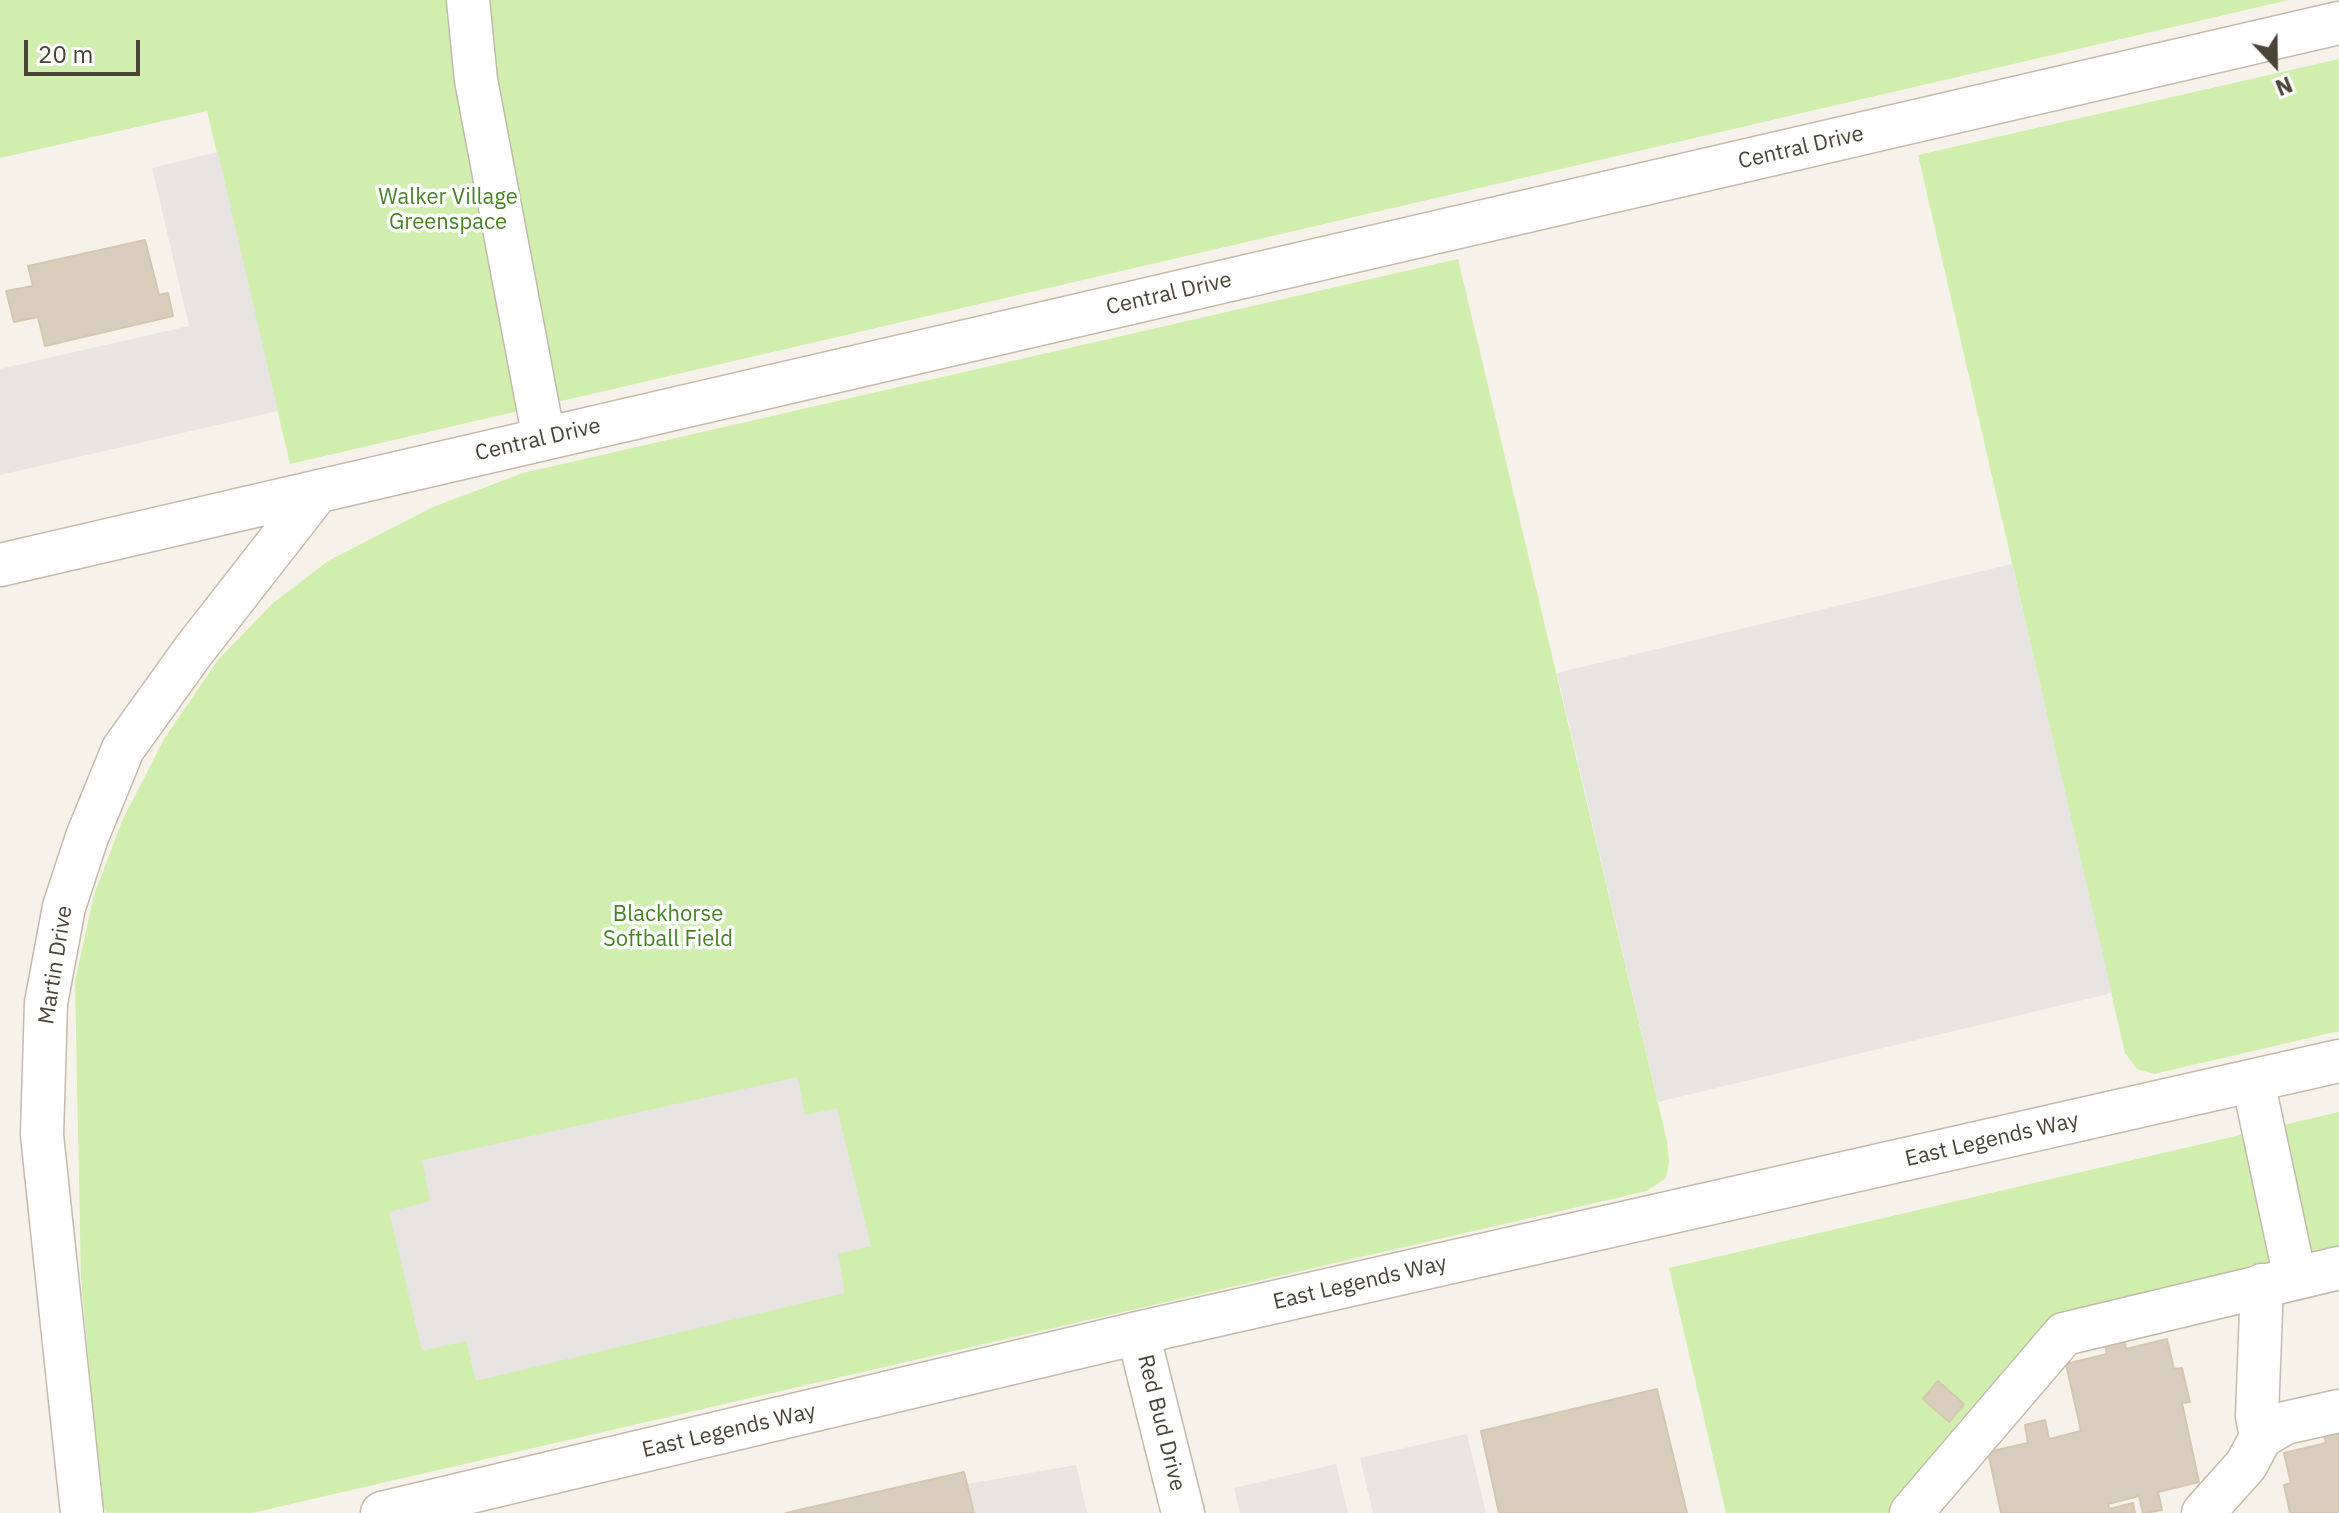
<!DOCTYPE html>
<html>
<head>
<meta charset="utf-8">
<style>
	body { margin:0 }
	#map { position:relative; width:2339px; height:1513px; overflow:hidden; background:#f6f2e9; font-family:"IBM Plex Sans",sans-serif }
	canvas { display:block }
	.north { position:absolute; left:2235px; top:24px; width:80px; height:80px; -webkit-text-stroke:6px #fff; paint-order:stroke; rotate:158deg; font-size:22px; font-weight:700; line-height:32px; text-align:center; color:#4b4336 }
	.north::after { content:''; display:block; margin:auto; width:28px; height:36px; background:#4b4336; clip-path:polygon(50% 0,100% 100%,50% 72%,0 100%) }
	.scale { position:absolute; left:24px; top:40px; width:116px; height:36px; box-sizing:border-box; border:4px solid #4b4336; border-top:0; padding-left:10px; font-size:24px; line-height:28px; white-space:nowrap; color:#4b4336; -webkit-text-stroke:6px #fff; paint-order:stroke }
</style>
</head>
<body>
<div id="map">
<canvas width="2339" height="1513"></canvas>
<div class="north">N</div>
<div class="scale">20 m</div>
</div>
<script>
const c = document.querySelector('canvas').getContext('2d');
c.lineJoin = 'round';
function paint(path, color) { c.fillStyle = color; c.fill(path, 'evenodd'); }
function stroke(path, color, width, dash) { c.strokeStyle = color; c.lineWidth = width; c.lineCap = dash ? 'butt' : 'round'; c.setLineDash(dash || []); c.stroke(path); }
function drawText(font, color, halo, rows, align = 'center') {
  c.font = font + ' "IBM Plex Sans",sans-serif'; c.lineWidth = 7; c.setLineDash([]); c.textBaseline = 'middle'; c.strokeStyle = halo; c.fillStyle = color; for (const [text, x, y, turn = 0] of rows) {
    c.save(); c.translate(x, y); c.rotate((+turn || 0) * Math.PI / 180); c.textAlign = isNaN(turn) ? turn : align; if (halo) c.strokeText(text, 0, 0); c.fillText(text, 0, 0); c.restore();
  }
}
const green = new Path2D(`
	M0,0H2289L290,464L207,111L0,158Z
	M2339,59V1031L2154,1074L2137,1069L2125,1053L1918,155Z
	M1458,259L1667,1141L1669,1162L1666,1178L1647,1191L252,1513H107L102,1504L81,1279L75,981L94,895L122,821L164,739L218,660L273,603L328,561L433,507L523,473Z
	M2339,1112V1254L2063,1318L1891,1513H1726L1669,1268Z`);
const parking = new Path2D(`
	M218,152L278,411L0,475V369L189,326L152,168Z
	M2012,564L2112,993L1658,1102L1557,673Z
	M798,1077L805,1115L837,1108L871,1246L838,1254L845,1293L476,1381L466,1341L422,1351L389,1212L430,1201L422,1160Z
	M1467,1434L1486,1513H1373L1360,1458Z
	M1336,1464L1348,1513H1240L1234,1488Z
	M1076,1465L1087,1513H974L967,1484Z`);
const building = new Path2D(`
	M145,240L159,295L168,293L173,316L45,346L38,317L14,322L6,291L33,286L28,266Z
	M2122,1332L2126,1349L2167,1339L2174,1369L2182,1368L2190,1402L2182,1403L2199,1482L2158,1492L2162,1510L2146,1513H2143L2139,1496L2108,1504L2109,1509L2133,1503L2135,1513H2001L1988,1452L2028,1443L2025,1425L2045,1420L2049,1439L2081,1431L2066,1364L2107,1354L2103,1335Z
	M1938,1381L1964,1404L1949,1422L1923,1399Z
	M1657,1389L1687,1513H1499L1481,1431Z
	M2339,1422V1513H2290L2284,1485L2291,1483L2284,1453L2326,1443L2321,1426Z
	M964,1472L974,1513H786Z`);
const minor = new Path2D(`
	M468,0L476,80L544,439
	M0,565L2339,23
	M2253,1081L2295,1278
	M1138,1333L1183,1513
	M2261,1437L2257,1416L2262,1285
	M82,1513L42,1135L46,1003L64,907L87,837L123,749L194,650L318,491
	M382,1513L1138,1333L2339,1061
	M1911,1513L2064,1334L2339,1268
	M2203,1513L2246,1465L2261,1437L2285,1423L2339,1411`);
const streetNames = [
	["Central Drive",1801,148,-13],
	["Central Drive",1169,294,-13],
	["Central Drive",538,440,-13],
	["Martin Drive",56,965,-81],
	["East Legends Way",1992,1140,-13],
	["East Legends Way",1360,1283,-13],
	["Red Bud Drive",1161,1423,76],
	["East Legends Way",729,1431,-13]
];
const parkNames = [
	["Walker Village",448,198],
	["Greenspace",448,223],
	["Blackhorse",668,915],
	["Softball Field",668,940]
];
paint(green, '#d0eead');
paint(parking, '#e7e4e1');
paint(building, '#d9cebd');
stroke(building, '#d5c7af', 2);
stroke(minor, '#c3baaa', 45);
stroke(minor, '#fff', 42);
drawText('22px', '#4b4336', '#fff', streetNames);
drawText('22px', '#458421', '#fff', parkNames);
</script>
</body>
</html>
